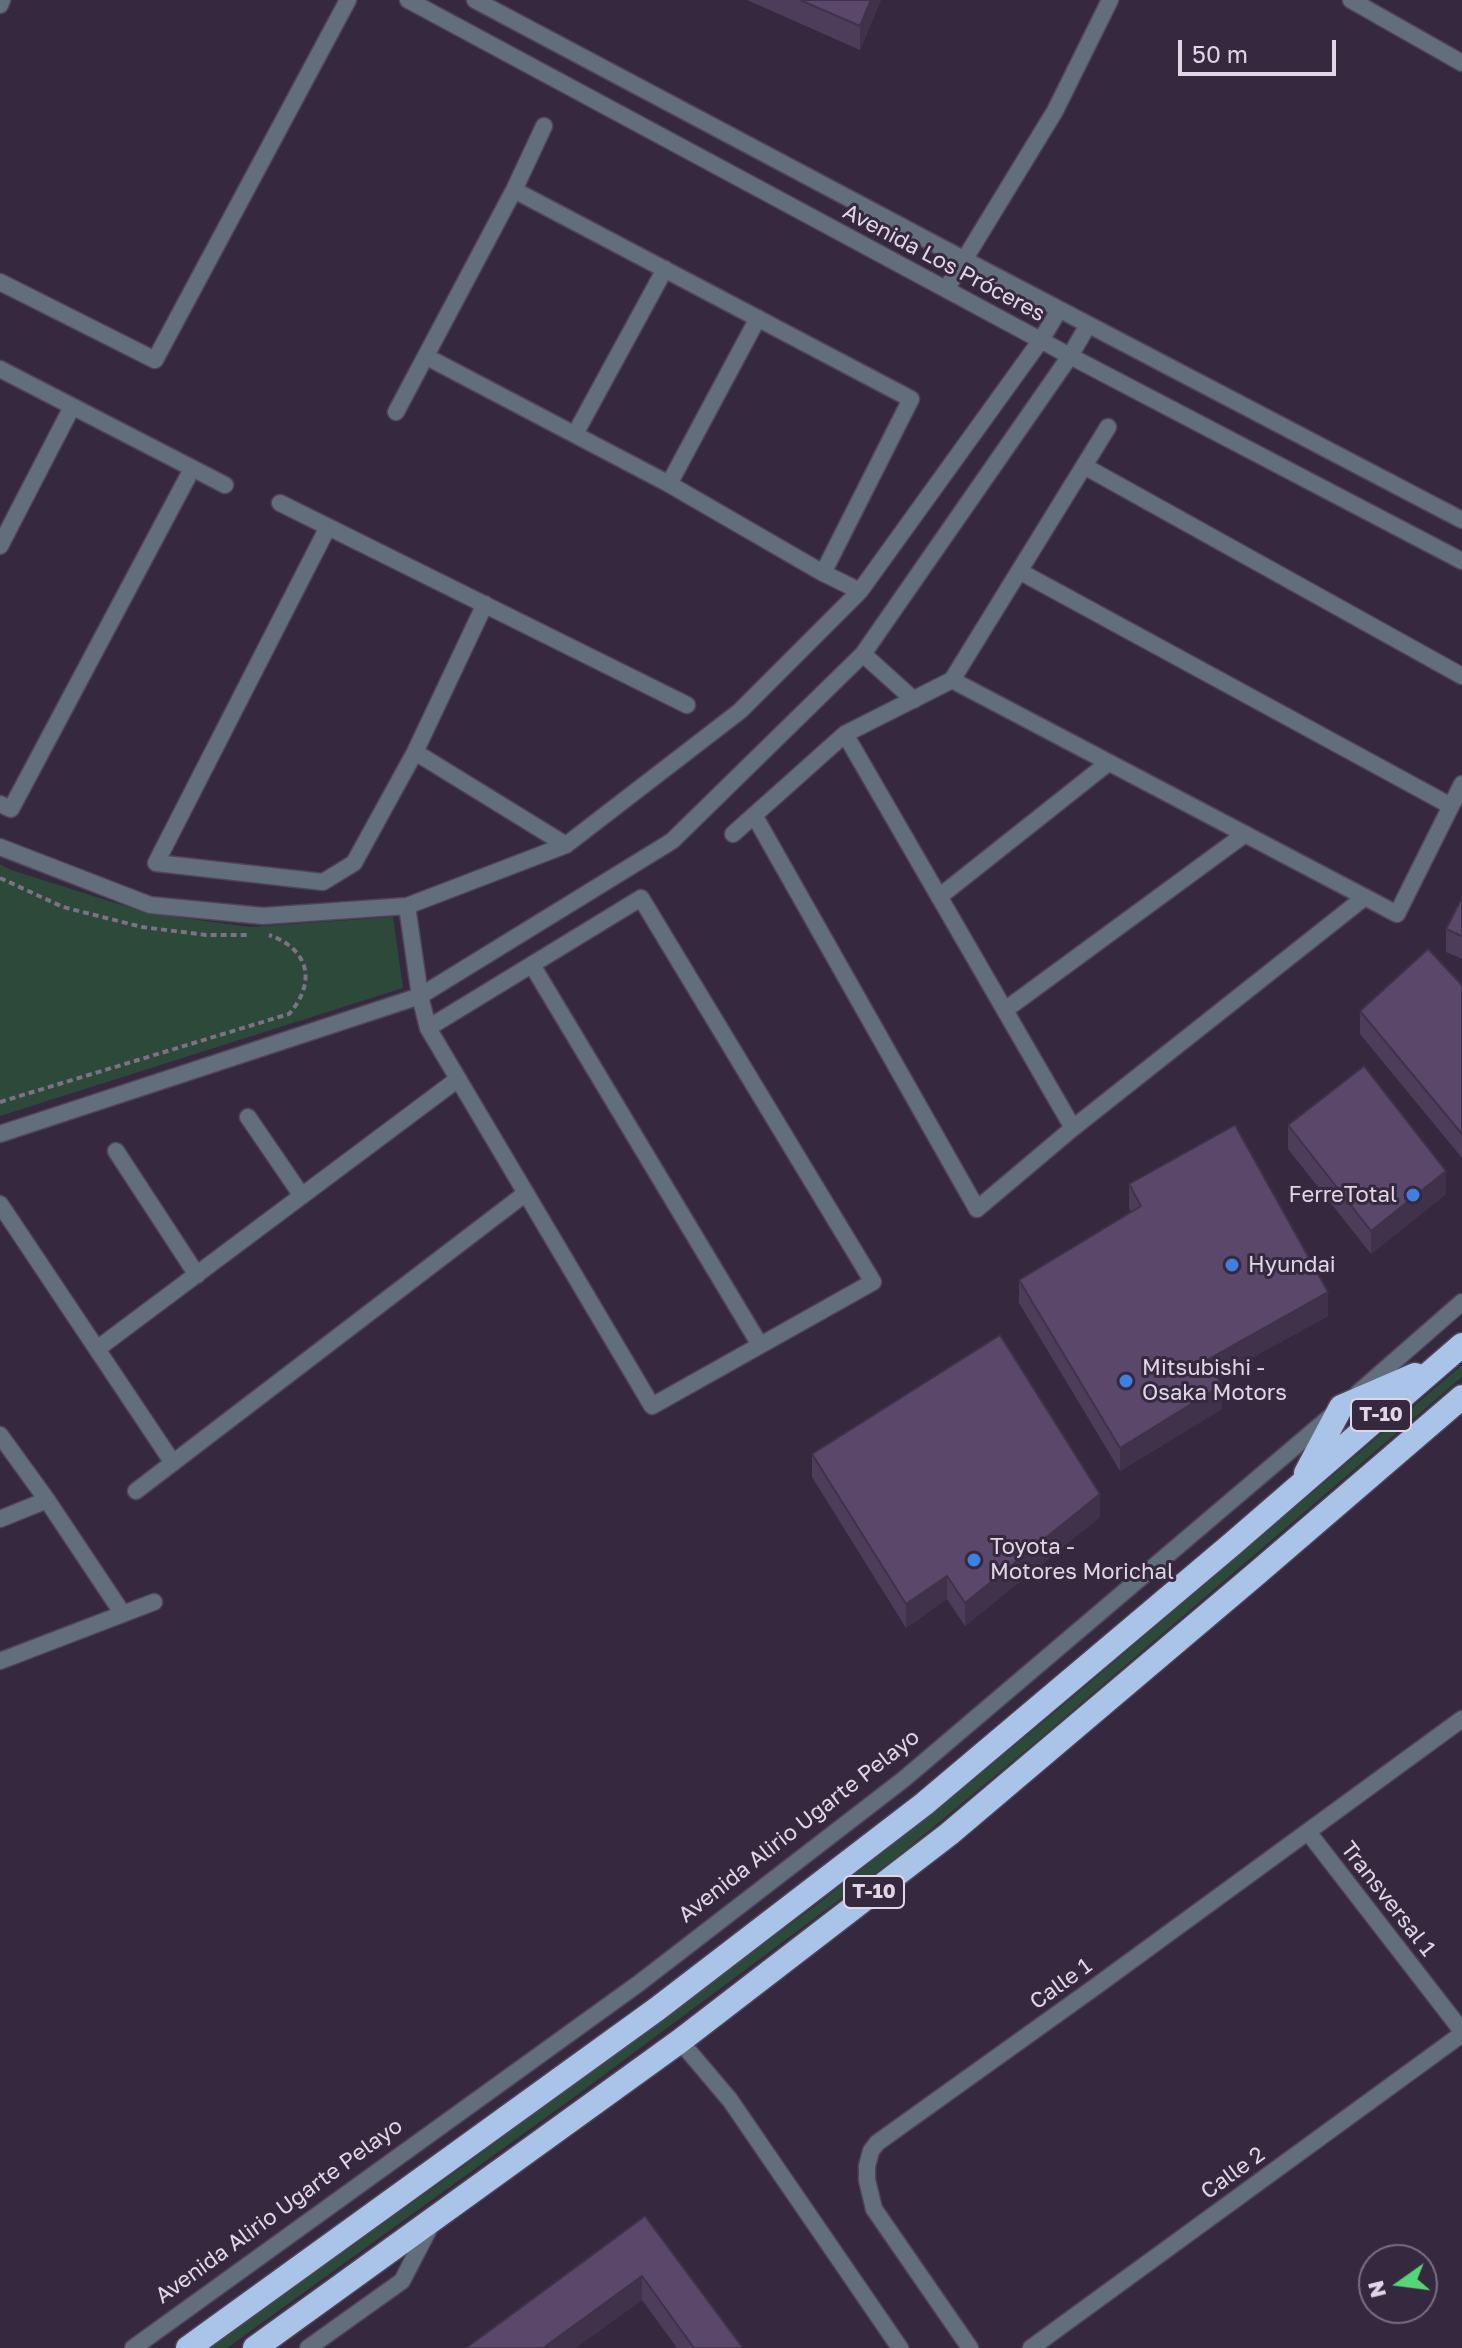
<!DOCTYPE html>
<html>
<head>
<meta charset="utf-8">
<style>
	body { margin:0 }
	#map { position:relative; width:1462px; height:2348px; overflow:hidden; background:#36283f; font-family:"Golos Text",sans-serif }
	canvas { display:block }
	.north { position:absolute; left:1358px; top:2244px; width:80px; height:80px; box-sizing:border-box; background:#36283f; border:2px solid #7a6e82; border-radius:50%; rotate:256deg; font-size:22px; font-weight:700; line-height:32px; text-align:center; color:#e0d7e6 }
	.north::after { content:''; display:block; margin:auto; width:28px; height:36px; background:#53d673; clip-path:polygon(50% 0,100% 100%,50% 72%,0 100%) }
	.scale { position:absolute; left:1178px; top:40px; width:158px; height:36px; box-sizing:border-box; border:4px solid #e0d7e6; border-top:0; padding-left:10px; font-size:24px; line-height:28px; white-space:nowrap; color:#e0d7e6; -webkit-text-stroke:6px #36283f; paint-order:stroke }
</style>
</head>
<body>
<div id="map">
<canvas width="1462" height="2348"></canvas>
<div class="north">N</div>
<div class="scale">50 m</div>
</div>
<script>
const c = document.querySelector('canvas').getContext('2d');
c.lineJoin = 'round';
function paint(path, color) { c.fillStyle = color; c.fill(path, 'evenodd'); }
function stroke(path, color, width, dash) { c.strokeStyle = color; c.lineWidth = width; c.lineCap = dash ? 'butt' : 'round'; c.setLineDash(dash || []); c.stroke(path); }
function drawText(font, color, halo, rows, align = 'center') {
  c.font = font + ' "Golos Text",sans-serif'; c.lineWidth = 6; c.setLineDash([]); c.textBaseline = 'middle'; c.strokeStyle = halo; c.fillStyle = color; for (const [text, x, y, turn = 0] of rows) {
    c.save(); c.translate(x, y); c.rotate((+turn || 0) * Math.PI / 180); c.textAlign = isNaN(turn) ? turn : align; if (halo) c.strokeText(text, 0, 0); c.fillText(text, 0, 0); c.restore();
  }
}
const green = new Path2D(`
	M0,864L11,870L147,913L250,927L393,917L403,988L0,1116Z
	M1462,1365V1377L1036,1742L897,1857L577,2095L227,2348H209L461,2168L815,1906L949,1800L1061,1707Z`);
const path = new Path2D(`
	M0,878L63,907L142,927L206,935H248
	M0,1102L289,1014C317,982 309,949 269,935`);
const street = new Path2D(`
	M408,0L1070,356L1462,561
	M475,0L965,260L1462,520
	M1351,0L1462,63
	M0,5L2,0
	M514,190L911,399L823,573
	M0,282L155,360L348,0
	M947,288L1055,111L1110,0
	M427,357L669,484L823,573L860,591
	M0,369L225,485
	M396,412L514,190L544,126
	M575,434L665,269
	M1084,466L1462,676
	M669,484L758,318
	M280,503L687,705
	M328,527L156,863L323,882L354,863L415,752L485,604
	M0,546L72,407
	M1019,571L1451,806
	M863,654L914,700
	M952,680L1397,914L1462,784
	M845,734L1073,1128
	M415,752L566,845
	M0,804L11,809L192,469
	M754,815L977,1209L1073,1128L1365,897
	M733,834L845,734L952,680L1108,427
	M0,847L150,905L263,916L407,906L566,845L740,711L860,591L1041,340L1059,310
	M939,897L1108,763
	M407,906L420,996L428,1028L652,1406L873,1282L641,898L428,1028
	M532,965L760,1345
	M1005,1010L1245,834
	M248,1117L302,1196
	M0,1134L420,996L672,841L863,654L1070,356L1088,325
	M116,1151L197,1275
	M0,1204L173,1463
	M97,1349L458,1079
	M1358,1393L1462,1302
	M0,1435L47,1500L123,1614
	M136,1491L526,1193
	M0,1519L47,1500
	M0,1661L154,1602
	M1308,1832L1462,2031
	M680,2041L730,2100L900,2348
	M133,2348L638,1984L904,1779L1331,1416
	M308,2348L402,2281L431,2225
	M970,2348L874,2209L867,2180V2166L871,2151L877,2143L1095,1987L1462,1719
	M1031,2348L1462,2034`);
const highway = new Path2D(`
	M1306,1473L1341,1407L1415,1375
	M188,2348L657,2009L924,1804L1231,1545L1462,1345
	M255,2348L680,2041L949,1834L1256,1574L1462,1397`);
const wall = new Path2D(`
	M747,0H881L860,50Z
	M1462,898V959L1446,952V929Z
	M1462,985V1158L1360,1034V1011Z
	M1288,1125L1446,1194L1371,1254L1288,1149Z
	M1129,1184L1328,1316L1217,1377L1222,1409L1120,1471L1019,1303V1280L1131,1212L1129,1207Z
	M812,1454L1100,1517L965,1626L947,1599L906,1628L812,1477Z
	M645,2216L743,2348H677L642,2300L575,2348Z`);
const shadedWall = new Path2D(`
	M871,0H881L860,50V26Z
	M1446,1171V1194L1371,1254V1231Z
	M1328,1292V1316L1207,1383V1360Z
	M1222,1385V1409L1120,1471V1448Z
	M1100,1494V1517L965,1626V1603Z
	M947,1576V1599L906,1628V1604Z
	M642,2276V2300L575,2348H543Z`);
const building = new Path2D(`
	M800,0H871L860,26Z
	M1462,898V936L1446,929Z
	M1428,949L1462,985V1134L1360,1011Z
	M1364,1066L1446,1171L1371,1231L1288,1125Z
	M1235,1125L1328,1292L1207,1360L1222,1385L1120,1448L1019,1280L1141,1206L1129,1184Z
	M1000,1335L1100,1494L965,1603L947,1576L906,1604L812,1454Z
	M645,2216L743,2348H694L642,2276L543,2348H466Z`);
const markers = [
	[1413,1195,8,"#3f7fe0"],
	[1232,1265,8,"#3f7fe0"],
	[1126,1381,8,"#3f7fe0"],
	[974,1560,8,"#3f7fe0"]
];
const shields = [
	[1381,1415,60],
	[874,1892,60]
];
const shieldNames = [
	["T-10",1381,1415],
	["T-10",874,1892]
];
const streetNames = [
	["Avenida Los Próceres",944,263,28],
	["Avenida Alirio Ugarte Pelayo",799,1826,-38],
	["Transversal 1",1388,1899,52],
	["Calle 1",1061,1984,-36],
	["Calle 2",1233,2173,-36],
	["Avenida Alirio Ugarte Pelayo",279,2211,-36]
];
const poiNames = [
	["FerreTotal",1397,1195,"right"],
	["Hyundai",1248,1265],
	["Mitsubishi -",1142,1368],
	["Osaka Motors",1142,1393],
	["Toyota -",990,1547],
	["Motores Morichal",990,1572]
];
paint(green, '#2c4939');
stroke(street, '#51445a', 19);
stroke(highway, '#51445a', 27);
stroke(path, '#7d7185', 4, [6, 4]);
stroke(street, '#636e7d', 16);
stroke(highway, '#aac4e9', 24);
paint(wall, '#4d3d5a');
paint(shadedWall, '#3f324a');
paint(building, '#5a4769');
stroke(building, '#3f324a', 2);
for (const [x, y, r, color] of markers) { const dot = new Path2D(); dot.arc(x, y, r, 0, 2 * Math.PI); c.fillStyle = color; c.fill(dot); stroke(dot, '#36283f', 3); }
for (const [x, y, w] of shields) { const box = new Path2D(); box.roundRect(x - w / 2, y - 16, w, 32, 6); c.fillStyle = '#36283f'; c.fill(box); stroke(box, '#e0d7e6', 2); }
drawText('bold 20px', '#e0d7e6', null, shieldNames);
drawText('22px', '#e0d7e6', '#36283f', streetNames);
drawText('22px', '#e0d7e6', '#36283f', poiNames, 'left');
</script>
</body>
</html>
